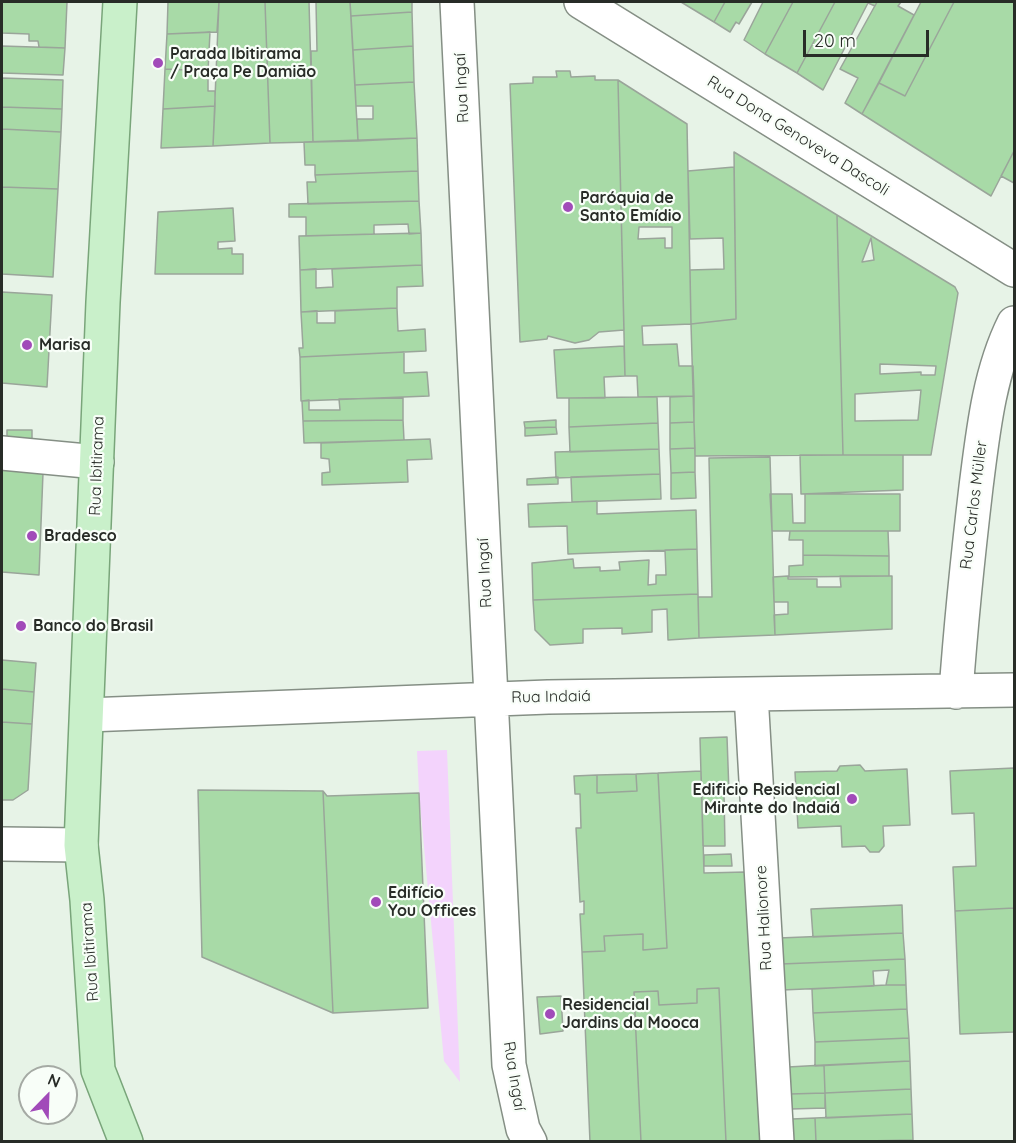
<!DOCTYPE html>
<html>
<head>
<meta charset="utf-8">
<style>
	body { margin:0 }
	#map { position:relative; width:1016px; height:1143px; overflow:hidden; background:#e7f3e7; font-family:Quicksand,sans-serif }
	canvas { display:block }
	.frame { position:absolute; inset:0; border:3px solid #282c27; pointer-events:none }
	.north { position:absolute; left:18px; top:1065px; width:60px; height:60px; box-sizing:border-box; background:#f8fef8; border:2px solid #a5aaa4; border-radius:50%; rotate:23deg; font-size:16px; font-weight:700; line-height:24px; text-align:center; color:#282c27 }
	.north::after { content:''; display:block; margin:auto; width:21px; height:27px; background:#a14bb9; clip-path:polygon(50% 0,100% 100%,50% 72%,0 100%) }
	.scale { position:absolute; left:803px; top:30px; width:126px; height:27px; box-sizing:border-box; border:3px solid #282c27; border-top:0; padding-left:8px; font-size:18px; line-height:21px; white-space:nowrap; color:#282c27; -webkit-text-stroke:4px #f8fef8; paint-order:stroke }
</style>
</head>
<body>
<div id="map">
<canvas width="1016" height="1143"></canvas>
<div class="frame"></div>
<div class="north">N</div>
<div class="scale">20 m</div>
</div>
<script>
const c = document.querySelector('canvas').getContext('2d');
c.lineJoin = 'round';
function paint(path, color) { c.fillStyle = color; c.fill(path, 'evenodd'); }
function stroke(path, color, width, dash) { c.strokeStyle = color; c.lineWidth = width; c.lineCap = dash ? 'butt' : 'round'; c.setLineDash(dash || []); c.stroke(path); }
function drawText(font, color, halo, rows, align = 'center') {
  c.font = font + ' Quicksand,sans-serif'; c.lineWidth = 4.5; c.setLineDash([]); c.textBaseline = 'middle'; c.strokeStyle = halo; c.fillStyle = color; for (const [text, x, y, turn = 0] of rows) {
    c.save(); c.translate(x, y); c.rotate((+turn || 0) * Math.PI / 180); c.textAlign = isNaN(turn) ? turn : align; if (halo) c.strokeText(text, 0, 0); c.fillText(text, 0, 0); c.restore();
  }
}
const green = new Path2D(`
	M447,750L460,1082L444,1061L419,793L417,751Z`);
const building = new Path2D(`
	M2,2H67L65,48L39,47L38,41H29V34L2,33Z
	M168,2H219L217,32L167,34Z
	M219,2H265L270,143L213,146Z
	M265,2H309L313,142L270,143Z
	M316,2H350L358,141L313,142L311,51H317Z
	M350,2H412V12L351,16Z
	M681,2H725L714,22Z
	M725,2H752L739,24L736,22L730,32L714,22Z
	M763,2H793L765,54L744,40Z
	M793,2H835L797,73L765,54Z
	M835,2H877L875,6L868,3L823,90L797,73Z
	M877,2H901L898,6L914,15L862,114L845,103L858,78L840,69Z
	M921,2H954L905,96L879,83Z
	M954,2H1014V151L991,196L862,114L879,83L905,96Z
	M412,12L413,46L353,50L351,16Z
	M210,32L208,71L165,69L167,34Z
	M2,46L65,48L63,75L2,73Z
	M413,46L414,82L355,85L353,50Z
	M165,69L208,71V91H215V106L163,109Z
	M556,71H570L571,77L595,76V80H618L624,330L599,332L589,340L575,343L548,336L547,339L520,342L510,84L533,83V77H557Z
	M2,78L63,80L62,109L2,107Z
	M618,80L687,124L691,324L642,326L643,345L677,344L679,366H693L694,396L638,397L637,376H625ZM639,227H672V248H665V238L638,239Z
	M414,82L417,138L358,141L357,119H373V106H356L355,85Z
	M215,106L213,146L161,148L163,109Z
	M2,107L62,109L61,132L2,129Z
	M2,129L61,132L58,189L2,187Z
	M417,138L418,171L315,175V165H305L304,142Z
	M1014,151V183L1001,176Z
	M734,152L837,215L843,455L695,456L691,324L736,319Z
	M734,167L736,319L691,324L690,270L724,269L723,238L690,239L688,171Z
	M418,171L419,201L308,204L307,182H316L315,175Z
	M2,187L58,189L53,277L2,274Z
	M419,201L421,233L409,234L408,224L374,225V234L306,236V217H289V204Z
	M233,208L235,241L218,242V249L232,248V254H243V274H155L158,212Z
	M837,215L955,287L958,293L931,455H843ZM871,238L874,260L862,262ZM880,364L936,366L935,375H921V372L880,374ZM921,390L918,420L855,421V394Z
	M421,233L422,265L300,270L299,236Z
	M422,265L423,286L397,287V308L301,312L300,270L316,269V288L333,287L332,269Z
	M2,292L52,295L47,387L2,383Z
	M397,308L398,331L425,329L426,351L300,357L299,348H303L301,312L317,311V323H335V311Z
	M624,346L625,376L604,377L605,398H557L554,350Z
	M404,352V373L427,372L429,396L301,401L300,357Z
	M694,396V422L670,423V397Z
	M638,397H657L658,423L569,427V398Z
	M403,398V420L303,421L302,401L309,400V410H340L339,399Z
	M403,420L404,440L304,443L303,421Z
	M556,420V427L525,428L524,422Z
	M694,422L695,448L670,449V423Z
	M658,423L659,449L570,452L569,427Z
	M556,427L557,434L525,436V428Z
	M7,430H32V453L7,452Z
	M430,439L432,459L407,460L408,482L322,485V473L330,472L329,459L321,458V443Z
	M695,448V472L671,473L670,449Z
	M659,449L660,474L556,478L555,452Z
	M800,455H903V490L801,494Z
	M770,457L775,635L699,638L698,597H712L709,458Z
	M2,470L43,473L39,575L2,572Z
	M695,472L696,498L671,499V473Z
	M660,474L661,499L572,502L571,477Z
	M558,477V484L527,485V479Z
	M770,494H792L793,523H805V494H900V531H772Z
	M597,501V514L696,510L697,549L568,554L567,526L529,527L528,504Z
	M790,531H888L889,556L803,555V540H789Z
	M697,549L698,594L533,600L532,563L573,559L574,568L600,567V571L620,570L619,562L649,560L648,585L656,584V575H666L665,550Z
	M803,555L889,556V576L789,577V566L803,565Z
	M788,576V579H817V587H841L840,576H892V629L775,635L774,615L788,614V602H774L773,577Z
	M698,594L699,638L668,640L667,609L652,610V632L622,634V628L583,629V643L550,645L535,630L533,600Z
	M2,660L36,663L34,692L2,689Z
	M2,689L34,692L32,724L2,722Z
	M2,722L32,724L28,790L13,800H2Z
	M727,737L729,793H724L725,846H703L700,738Z
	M860,765L865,771L907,769L910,825L883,826L884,846L879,852H870L865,846L842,847L841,826L798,828L795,772L837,771L840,766Z
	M1014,768V908L955,911L953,867L976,866L974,813L952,814L950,771Z
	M701,771L704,873L746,872L763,1142H726L719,988L697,989V1003L659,1005L658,991L634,992L641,1142H590L582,952L605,951L604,936L643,934V950L667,948L658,773Z
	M658,773L667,948L643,950V934L604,936L605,951L582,952L580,914H584V901L580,902L576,828H581L580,794H575L574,776L597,775V793L637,791L636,774Z
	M636,774L637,791L597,793V775Z
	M198,790L323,791L333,1013L202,957Z
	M323,791L327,796L419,793L428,1008L333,1013Z
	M731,854L732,866H704V855Z
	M902,905L903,933L813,937L811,909Z
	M1014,908V1032L960,1034L955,911Z
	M903,933L905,959L781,964L779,938Z
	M905,959L906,985H886L889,970L873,971L874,986L782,990L781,964Z
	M886,985H906L907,1009L813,1013L812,989Z
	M719,988L726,1142H641L634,992L658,991L659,1005L697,1003V989Z
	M561,996L563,1031L540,1034L537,997Z
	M907,1009L909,1038L815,1042L813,1013Z
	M909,1038L910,1061L815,1066V1042Z
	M910,1061L911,1089L825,1093L824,1065Z
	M824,1065L825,1093L790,1094L788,1067Z
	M911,1089L912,1114L826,1118L825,1093Z
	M825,1093V1108L791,1109L790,1094Z
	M912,1114L913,1140L816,1142L815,1118Z
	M815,1118L816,1142H793L792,1119Z`);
const minor = new Path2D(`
	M457,2L509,1065L523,1129L530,1142
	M581,2L1014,270
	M2,453L97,462
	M956,692C961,623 968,555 976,487C983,432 989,373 1014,323
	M751,694L777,1142
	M87,715L548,697L1014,690
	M2,844L81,845`);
const major = new Path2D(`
	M120,2L103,302L81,845L87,900L98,1070L126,1142`);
const markers = [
	[158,63,6,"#a14bb9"],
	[568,207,6,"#a14bb9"],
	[27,345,6,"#a14bb9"],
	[32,536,6,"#a14bb9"],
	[21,626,6,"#a14bb9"],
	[852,799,6,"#a14bb9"],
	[376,902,6,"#a14bb9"],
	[550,1014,6,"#a14bb9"]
];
const poiNames = [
	["Parada Ibitirama",170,54],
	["/ Praça Pe Damião",170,72],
	["Paróquia de",580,198],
	["Santo Emídio",580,216],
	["Marisa",39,345],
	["Bradesco",44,536],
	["Banco do Brasil",33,626],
	["Edificio Residencial",840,790,"right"],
	["Mirante do Indaiá",840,808,"right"],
	["Edifício",388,893],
	["You Offices",388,911],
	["Residencial",562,1005],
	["Jardins da Mooca",562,1023]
];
const streetNames = [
	["Rua Ingaí",462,88,-93],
	["Rua Dona Genoveva Dascoli",798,136,32],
	["Rua Ibitirama",97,466,-88],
	["Rua Carlos Müller",974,505,-83],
	["Rua Ingaí",485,573,-93],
	["Rua Indaiá",551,697,-1],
	["Rua Halionore",764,918,-93],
	["Rua Ibitirama",90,952,-94],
	["Rua Ingaí",514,1076,81]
];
paint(green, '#f3d3fc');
paint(building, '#a8daa7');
stroke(building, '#9aa59a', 1.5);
stroke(minor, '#858f85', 36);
stroke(major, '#79a57a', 36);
stroke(minor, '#fff', 33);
stroke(major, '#c9f0ca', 33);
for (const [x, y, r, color] of markers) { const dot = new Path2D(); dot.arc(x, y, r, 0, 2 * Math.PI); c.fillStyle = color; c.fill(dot); stroke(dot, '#f8fef8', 2); }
drawText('bold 16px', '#282c27', '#f8fef8', poiNames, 'left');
drawText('16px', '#282c27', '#f8fef8', streetNames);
</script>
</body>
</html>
